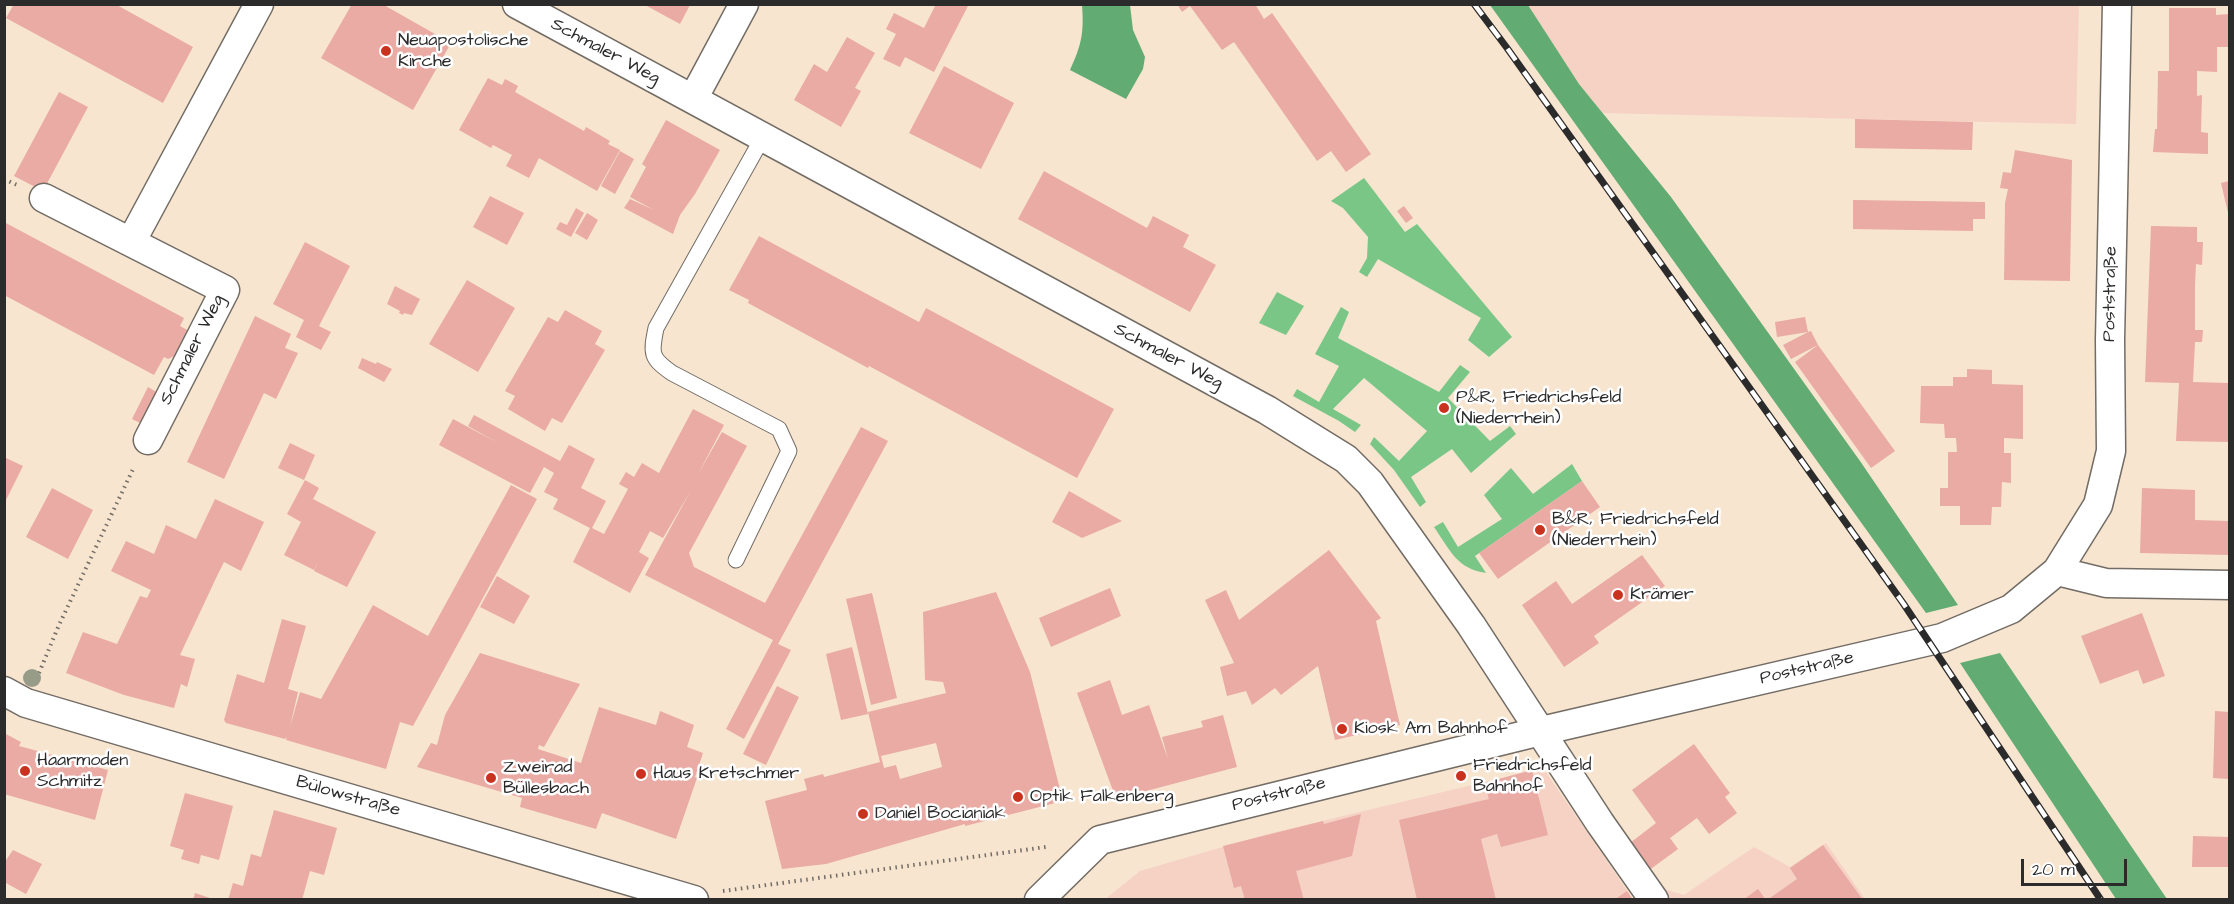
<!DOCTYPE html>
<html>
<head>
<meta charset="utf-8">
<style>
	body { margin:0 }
	#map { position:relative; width:2234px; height:904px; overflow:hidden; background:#f7e5d0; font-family:"Architects Daughter",sans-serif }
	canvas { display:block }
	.frame { position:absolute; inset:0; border:6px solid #2b2b2b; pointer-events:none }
	.scale { position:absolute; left:2021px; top:859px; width:106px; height:27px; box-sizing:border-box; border:3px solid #2b2b2b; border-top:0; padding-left:8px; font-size:18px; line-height:21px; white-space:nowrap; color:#2b2b2b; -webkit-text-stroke:4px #fff; paint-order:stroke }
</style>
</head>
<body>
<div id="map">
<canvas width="2234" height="904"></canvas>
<div class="frame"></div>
<div class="scale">20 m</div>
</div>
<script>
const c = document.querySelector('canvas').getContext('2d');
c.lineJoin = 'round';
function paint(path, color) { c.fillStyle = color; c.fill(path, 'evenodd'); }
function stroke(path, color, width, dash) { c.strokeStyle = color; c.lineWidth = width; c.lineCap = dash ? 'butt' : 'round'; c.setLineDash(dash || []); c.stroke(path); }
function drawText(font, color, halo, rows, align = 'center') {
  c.font = font + ' "Architects Daughter",sans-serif'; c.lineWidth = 5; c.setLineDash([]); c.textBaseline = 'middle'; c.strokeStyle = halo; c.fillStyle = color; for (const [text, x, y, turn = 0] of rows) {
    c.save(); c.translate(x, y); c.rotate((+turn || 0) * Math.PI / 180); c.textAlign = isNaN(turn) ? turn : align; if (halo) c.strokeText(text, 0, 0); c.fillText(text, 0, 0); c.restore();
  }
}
const built = new Path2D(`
	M1528,5H2079L2076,124L1603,113L1579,84Z
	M1543,768L1633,899L1104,900L1140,871L1264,835Z
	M1826,843L1865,899H1668L1660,888L1684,895L1754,847L1790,867Z`);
const green = new Path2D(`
	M1364,178L1405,232L1417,224L1512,337L1489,357L1468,340L1481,318L1378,259L1367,277L1359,272L1367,258L1368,237L1343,208L1331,201Z
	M1277,292L1304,306L1286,335L1259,323Z
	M1341,307L1349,312L1338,338L1439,392L1460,365L1470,372L1448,398L1490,441L1510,426L1516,434L1471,473L1452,449L1411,477L1426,502L1420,507L1394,470L1370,444L1374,437L1399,461L1427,431L1364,378L1333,409L1361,425L1355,432L1339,421L1293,396L1297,389L1319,402L1339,366L1315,354Z
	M1572,464L1582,481L1475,556L1486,573C1457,569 1450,550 1434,527L1443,522L1458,547L1502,519L1484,495L1511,468L1533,494Z`);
const forest = new Path2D(`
	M1082,5H1130L1133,30L1145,57L1143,69L1126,99L1070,70C1082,44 1084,32 1082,5Z
	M1490,5H1528L1579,84L1671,197L1860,461L1958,605L1926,613Z
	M2000,653L2167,899H2116L1960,663Z`);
const building = new Path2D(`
	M14,4H115L193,47L163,103L6,18Z
	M352,4H382L451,43L413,110L321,58Z
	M936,4H969L934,72L905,57L900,67L883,59L896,34L886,29L894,13L924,28Z
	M1177,4H1255L1264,19L1272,13L1371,154L1346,172L1331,151L1317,161L1234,42L1222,50L1190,6L1182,12Z
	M645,5H690L680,24Z
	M2169,8H2216V15L2229,14V47H2217V72L2197,71V96L2202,95L2201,132L2208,133V154L2153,152L2155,129H2157L2158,71H2169Z
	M847,37L875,53L855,88L861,91L841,127L794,100L814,64L827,72Z
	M944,66L1014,103L981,169L909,133Z
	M488,78L502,85L505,79L518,86L515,92L584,131L586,127L610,141L608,144L620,150L597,191L539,158L529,178L506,166L512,155L493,145L491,148L459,130Z
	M59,92L88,107L43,191L14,176Z
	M1855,119L1973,122L1972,150L1855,148Z
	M666,120L720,150L695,194L680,215L673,234L624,208L630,199L654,210L630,197L646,167L642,164Z
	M2015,150L2072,160L2070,281L2004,280L2005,203L2008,189L2000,188L2003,172L2011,173Z
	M620,151L634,159L615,194L601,186Z
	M1044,171L1147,228L1153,216L1189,235L1183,247L1216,265L1190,312L1018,219Z
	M2229,181V217L2221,183Z
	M490,196L524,213L507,245L473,227Z
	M1853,200L1985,202V219H1973V231L1853,229Z
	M1404,206L1413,218L1406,223L1397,211Z
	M576,208L584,213L571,237L556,229L560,222L567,225Z
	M587,213L598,220L587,240L575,233Z
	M4,222L184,318L180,326L191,332L177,355L168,359L164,357L154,375L4,295Z
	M2151,226L2197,227V242H2203L2202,265L2196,264L2195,285V330H2203L2202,342H2195L2193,382L2229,383V442L2176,441L2179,383L2145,382Z
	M759,236L919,322L926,308L1114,409L1077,478L869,366L868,368L748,303L749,300L729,290Z
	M305,242L350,266L319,326L331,332L321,350L296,337L304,320L273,304Z
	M467,280L515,308L478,372L429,344Z
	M395,286L420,299L412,315L404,313L403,315L399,313L400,311L387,304Z
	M565,310L602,331L595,344L605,350L562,423L552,418L545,431L508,409L515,396L505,391L548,317L558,322Z
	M255,316L291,334L285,348L298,353L276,399L264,393L224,479L187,462Z
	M1805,317L1808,332L1811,331L1818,345L1791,359L1783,345L1808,332L1777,337L1775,322Z
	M1818,345L1895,451L1871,468L1795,362Z
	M362,358L376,364L377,362L392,369L384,382L358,368Z
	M1967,369L1992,370V384L2023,385V439L2004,438V453H2011V483L2002,482L2001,507H1992L1991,525H1960V506H1940V488H1948V452H1957L1956,438H1945L1944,424L1920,423L1921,386H1953V377H1967Z
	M148,387L163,396L148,427L132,419Z
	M693,409L724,425L697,476L722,432L747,446L689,553L694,567L765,603L861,427L888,441L778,644L791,650L744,739L726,729L773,640L645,575L691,490L663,538L650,531L639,552L649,558L630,593L573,562L590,528L553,509L558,499L544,492L554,473L544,467L530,493L439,445L453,419L498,443L468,426L474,415L560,461L569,445L595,459L581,488L606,501L592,528L604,534L628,489L619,484L626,472L634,477L642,463L659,473Z
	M290,443L315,455L304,480L278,468Z
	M4,457L23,466L4,504Z
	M305,480L319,488L313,499L376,532L347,587L314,571L318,562L314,570L284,555L301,522L287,514Z
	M1582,481L1600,507L1498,579L1479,553Z
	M511,485L537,499L413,726L400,722L386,769L286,740L287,737L285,739L226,723L224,720L237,674L264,683L282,619L306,626L288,689L298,692L290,727L300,692L321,699L373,605L428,636Z
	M52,488L93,510L68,559L26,537Z
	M2142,488L2195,490V520L2229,521V555L2140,553Z
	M1069,491L1122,521L1082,538L1052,522Z
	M215,499L264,522L241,571L224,562L217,576L180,655L195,659L187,687L181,684L174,708L124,695L66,673L83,632L117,644L140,596L147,598L151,590L111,571L126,541L154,554L166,525L196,539Z
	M1329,550L1381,618L1376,621L1400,725L1335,740L1318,666L1281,695L1275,688L1252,705L1246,691L1227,696L1220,667L1234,663L1205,600L1226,590L1239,620Z
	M1642,555L1665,586L1594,636L1599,643L1564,667L1522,605L1556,581L1572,604Z
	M497,576L530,596L514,624L480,607Z
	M1110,588L1121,616L1051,647L1039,618Z
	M996,592L1030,672L1063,801L965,826V824L826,864L782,869L765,801L807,790L804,779L823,774L824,777L880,762L868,712L946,693L943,682L925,680L923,612ZM936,743L942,767L900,779L896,765L884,768L881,756Z
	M872,593L897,698L871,705L846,599Z
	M2142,613L2165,676L2143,684L2138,670L2100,684L2081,636Z
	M852,647L868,714L841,720L826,654Z
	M480,653L580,684L544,747L539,745L538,749L581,763L599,707L656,725L660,711L694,725L687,747L703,753L695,777L697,778L676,839L602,813L596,829L520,807L522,798L417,767L431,743L437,745L445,715Z
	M1110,680L1122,715L1149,705L1168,759L1162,737L1203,727L1201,721L1223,715L1237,767L1116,799L1077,693Z
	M777,686L799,697L766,765L743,754Z
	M2215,711L2229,712V779L2213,778Z
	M4,733L21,742L19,746L108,770L95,820L4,794Z
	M1694,744L1730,793L1725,797L1737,813L1709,834L1697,818L1670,838L1678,849L1648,871L1630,843L1656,823L1632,790Z
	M1532,770L1548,835L1501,847L1497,834L1481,839L1496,900H1417L1399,820L1489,799L1484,783Z
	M185,793L233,806L219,860L201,855L199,864L181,859L184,850L170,846Z
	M274,810L337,828L324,875L310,871L302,900H228L233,883L243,886L251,854L261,857Z
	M1361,814L1352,856L1296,871L1304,900H1245L1241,886L1234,888L1223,846L1323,821L1324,824Z
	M2193,836L2229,837V867H2192Z
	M1823,845L1863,900H1767L1797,879L1790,868Z
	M13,850L42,864L26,894L4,882V863Z
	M1758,889L1766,900H1743Z
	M1627,891L1633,900H1614Z
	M195,893L213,899V900H193Z`);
const path = new Path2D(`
	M4,179L17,185
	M39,673L59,625L134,467
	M723,891L1046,847`);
const service = new Path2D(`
	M736,560L789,451L779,429L672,373C650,358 651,353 656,328L763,137`);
const minor = new Path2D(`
	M517,4L1267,410L1346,459L1370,483L1471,625L1600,823L1654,900
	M693,99L744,4
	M44,198L225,290L148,440
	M131,242L259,4
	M2057,571L2106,583L2230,585
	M4,691L26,703L694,900
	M1039,900L1100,840L1541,731L1942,638L2011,609L2057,571L2098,505L2111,451L2110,340L2117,4`);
const rail = new Path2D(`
	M1474,4L1507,48L1903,603L2101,900`);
const trees = [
	[32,678]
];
const markers = [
	[386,51,6,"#c8321e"],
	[1444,408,6,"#c8321e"],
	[1540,530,6,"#c8321e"],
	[1618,595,6,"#c8321e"],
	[1342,729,6,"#c8321e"],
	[25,771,6,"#c8321e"],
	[641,774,6,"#c8321e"],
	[1461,776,6,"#c8321e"],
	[491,778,6,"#c8321e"],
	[1018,797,6,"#c8321e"],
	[863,814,6,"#c8321e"]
];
const poiNames = [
	["Neuapostolische",398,41],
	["Kirche",398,62],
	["P&R, Friedrichsfeld",1456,398],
	["(Niederrhein)",1456,419],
	["B&R, Friedrichsfeld",1552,520],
	["(Niederrhein)",1552,541],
	["Krämer",1630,595],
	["Kiosk Am Bahnhof",1354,729],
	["Haarmoden",37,761],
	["Schmitz",37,782],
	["Friedrichsfeld",1473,766],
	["Bahnhof",1473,787],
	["Zweirad",503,768],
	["Büllesbach",503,789],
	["Haus Kretschmer",653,774],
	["Optik Falkenberg",1030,797],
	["Daniel Bocianiak",875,814]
];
const streetNames = [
	["Schmaler Weg",605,52,28],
	["Poststraße",2111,294,-89],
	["Schmaler Weg",193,350,-63],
	["Schmaler Weg",1168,357,28],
	["Poststraße",1807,669,-13],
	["Poststraße",1279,795,-14],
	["Bülowstraße",348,797,16]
];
paint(built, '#f6d2c4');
paint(green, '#79c686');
paint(forest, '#62ab73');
paint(building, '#e9aba4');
stroke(service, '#726c65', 17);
stroke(minor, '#726c65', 31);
stroke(path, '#726c65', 4, [1.5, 4.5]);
stroke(service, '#fff', 15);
stroke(minor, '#fff', 28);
stroke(rail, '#2b2b2b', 7);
stroke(rail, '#fff', 4.5, [14]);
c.fillStyle = '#969c87';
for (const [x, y] of trees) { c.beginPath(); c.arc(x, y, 9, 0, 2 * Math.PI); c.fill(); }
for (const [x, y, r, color] of markers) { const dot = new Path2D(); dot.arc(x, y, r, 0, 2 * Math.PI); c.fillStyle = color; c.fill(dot); stroke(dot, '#fff', 2); }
drawText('18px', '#2b2b2b', '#fff', poiNames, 'left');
drawText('18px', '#2b2b2b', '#fff', streetNames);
</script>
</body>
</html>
